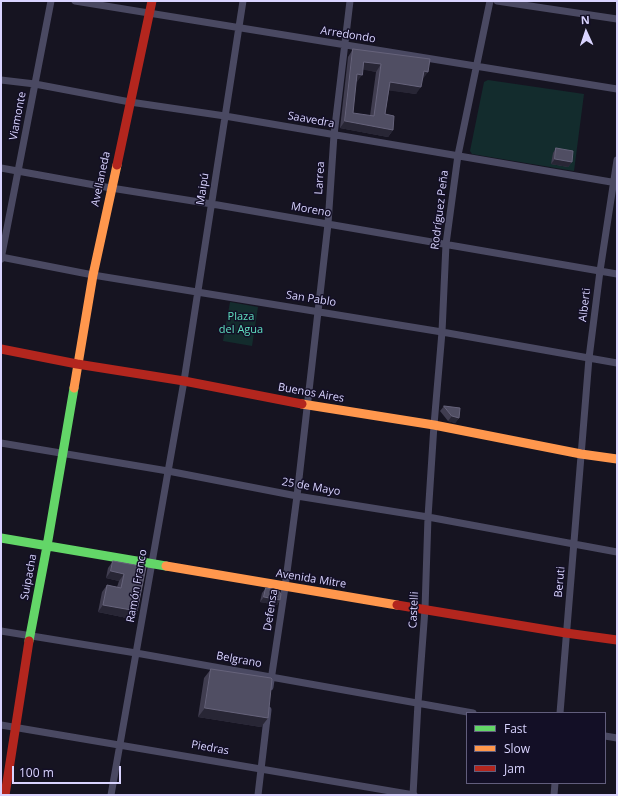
<!DOCTYPE html>
<html>
<head>
<meta charset="utf-8">
<style>
	body { margin:0 }
	#map { position:relative; width:618px; height:796px; overflow:hidden; background:#161421; font-family:"Open Sans",sans-serif }
	canvas { display:block }
	.frame { position:absolute; inset:0; border:2px solid #d9d4ff; pointer-events:none }
	.legend { position:absolute; left:466px; top:712px; width:140px; height:72px; box-sizing:border-box; background:#130f26; border:1px solid #625e7d; margin:0; padding:5px 7px; list-style:none; font-size:12px; color:#d9d4ff }
	.legend li { display:flex; align-items:center; gap:8px; height:20px }
	.legend b { width:20px; border:1px solid #625e7d }
	.north { position:absolute; left:566px; top:12px; width:40px; height:40px; -webkit-text-stroke:3px #130f26; paint-order:stroke; rotate:357deg; font-size:11px; font-weight:700; line-height:16px; text-align:center; color:#d9d4ff }
	.north::after { content:''; display:block; margin:auto; width:14px; height:18px; background:#d9d4ff; clip-path:polygon(50% 0,100% 100%,50% 72%,0 100%) }
	.scale { position:absolute; left:12px; top:766px; width:109px; height:18px; box-sizing:border-box; border:2px solid #d9d4ff; border-top:0; padding-left:5px; font-size:12px; line-height:14px; white-space:nowrap; color:#d9d4ff; -webkit-text-stroke:3px #130f26; paint-order:stroke }
</style>
</head>
<body>
<div id="map">
<canvas width="618" height="796"></canvas>
<div class="frame"></div>
<ul class="legend">
<li><b style="height:5px;background:#63d668"></b>Fast</li>
<li><b style="height:5px;background:#ff974d"></b>Slow</li>
<li><b style="height:5px;background:#b3261e"></b>Jam</li>
</ul>
<div class="north">N</div>
<div class="scale">100 m</div>
</div>
<script>
const c = document.querySelector('canvas').getContext('2d');
c.lineJoin = 'round';
function paint(path, color) { c.fillStyle = color; c.fill(path, 'evenodd'); }
function stroke(path, color, width, dash) { c.strokeStyle = color; c.lineWidth = width; c.lineCap = dash ? 'butt' : 'round'; c.setLineDash(dash || []); c.stroke(path); }
function drawText(font, color, halo, rows, align = 'center') {
  c.font = font + ' "Open Sans",sans-serif'; c.lineWidth = 3; c.setLineDash([]); c.textBaseline = 'middle'; c.strokeStyle = halo; c.fillStyle = color; for (const [text, x, y, turn = 0] of rows) {
    c.save(); c.translate(x, y); c.rotate((+turn || 0) * Math.PI / 180); c.textAlign = isNaN(turn) ? turn : align; if (halo) c.strokeText(text, 0, 0); c.fillText(text, 0, 0); c.restore();
  }
}
const green = new Path2D(`
	M488,80L584,94L574,171L472,154L470,151L484,82Z
	M230,302L258,307L252,346L223,341Z`);
const street = new Path2D(`
	M75,1L617,89
	M497,1L617,19
	M1,80L35,84L130,102L225,116L617,183
	M1,168L111,188L212,204L617,274
	M1,257L93,275L442,332L617,363
	M1,259L51,1
	M1,443L168,471L297,496L428,517L617,552
	M1,631L136,653L473,713
	M270,687L285,587L297,496L328,224L334,135L350,1
	M560,713L589,358L600,271L617,160
	M1,725L414,795
	M605,736L617,738
	M111,795L184,381L243,1
	M258,795L268,710
	M413,795L418,703L425,609L428,517L434,425L442,332L446,244L458,155L490,1
	M554,795L555,783`);
const fast = new Path2D(`
	M1,538L166,566
	M29,641L47,546L74,388`);
const slow = new Path2D(`
	M74,388L93,275L117,165
	M302,404L434,425L581,454L617,459
	M166,566L397,605`);
const jam = new Path2D(`
	M117,165L152,1
	M1,349L77,364L184,381L302,404
	M397,605L566,633L617,640
	M5,795L29,641`);
const wall = new Path2D(`
	M353,49L423,79H422L416,94L389,90L385,114L393,130L388,137L340,128L348,57ZM363,69L376,72L370,116L353,113L356,82Z
	M556,148L572,162L568,167L551,164L553,153Z
	M444,406L459,418L455,423L448,421L440,411Z
	M113,561L146,567L132,619L98,612L102,592L107,585L117,587L119,581L106,578L108,568Z
	M266,588L280,600L277,605L260,602L262,593Z
	M211,669L268,718L261,727L198,717L204,678Z`);
const shadedWall = new Path2D(`
	M364,62L381,64L376,72L359,69Z
	M424,71L428,72L423,79L419,78Z
	M357,74L362,75L357,82Z
	M390,82L421,87L416,94L385,90Z
	M345,121L393,130L388,137L340,128Z
	M555,159L572,162L568,167L551,164Z
	M452,416L459,418L455,423L448,421Z
	M111,571L124,574L119,581L106,578Z
	M264,597L280,600L277,605L260,602Z
	M103,605L137,611L132,619L98,612Z
	M205,708L268,718L261,727L198,717Z`);
const building = new Path2D(`
	M353,49L430,59L428,72L424,71L421,87L390,82L385,114L394,116L393,130L345,121ZM364,62L381,64L374,116L353,113L357,74L362,75Z
	M556,148L573,151L572,162L555,159Z
	M444,406L460,408L459,418L452,416Z
	M113,561L146,567L137,611L103,605L107,585L121,588L124,574L111,571Z
	M266,588L278,590L281,594L280,600L264,597Z
	M211,669L271,678L272,679L268,718L205,708Z`);
const streetNames = [
	["Arredondo",348,35,9],
	["Viamonte",18,116,-79],
	["Saavedra",311,120,10],
	["Larrea",320,178,-86],
	["Avellaneda",101,179,-78],
	["Maipú",203,189,-81],
	["Moreno",311,210,10],
	["Rodríguez Peña",440,210,-83],
	["San Pablo",311,299,9],
	["Alberti",585,305,-83],
	["Buenos Aires",311,393,10],
	["25 de Mayo",311,487,10],
	["Suipacha",29,577,-79],
	["Avenida Mitre",311,579,9],
	["Beruti",560,582,-85],
	["Ramón Franco",137,586,-80],
	["Defensa",271,610,-81],
	["Castelli",414,610,-87],
	["Belgrano",239,660,10],
	["Piedras",210,748,10]
];
const parkNames = [
	["Plaza",241,317],
	["del Agua",241,330]
];
paint(green, '#132c2d');
stroke(street, '#4a4962', 7);
stroke(fast, '#63d668', 9);
stroke(slow, '#ff974d', 9);
stroke(jam, '#b3261e', 9);
paint(wall, '#403d50');
paint(shadedWall, '#282635');
paint(building, '#504e63');
stroke(building, '#66637b', 1);
drawText('11px', '#d9d4ff', '#130f26', streetNames);
drawText('11px', '#5fe0c0', '#130f26', parkNames);
</script>
</body>
</html>
